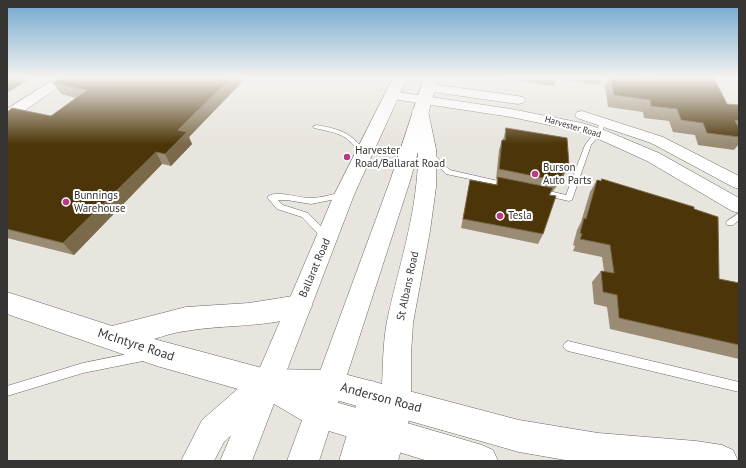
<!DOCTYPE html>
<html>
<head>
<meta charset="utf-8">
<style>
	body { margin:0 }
	#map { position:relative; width:746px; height:468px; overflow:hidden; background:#e8e4de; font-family:"PT Sans",sans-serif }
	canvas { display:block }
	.frame { position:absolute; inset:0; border:8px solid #363533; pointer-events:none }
</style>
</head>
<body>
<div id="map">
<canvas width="746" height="468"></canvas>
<div class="frame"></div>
</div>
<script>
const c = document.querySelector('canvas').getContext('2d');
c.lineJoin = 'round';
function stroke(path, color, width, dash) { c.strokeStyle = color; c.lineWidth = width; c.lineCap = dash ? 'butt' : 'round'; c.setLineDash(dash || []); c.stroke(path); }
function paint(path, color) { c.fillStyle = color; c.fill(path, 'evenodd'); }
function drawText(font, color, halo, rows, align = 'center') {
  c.font = font + ' "PT Sans",sans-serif'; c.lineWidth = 4; c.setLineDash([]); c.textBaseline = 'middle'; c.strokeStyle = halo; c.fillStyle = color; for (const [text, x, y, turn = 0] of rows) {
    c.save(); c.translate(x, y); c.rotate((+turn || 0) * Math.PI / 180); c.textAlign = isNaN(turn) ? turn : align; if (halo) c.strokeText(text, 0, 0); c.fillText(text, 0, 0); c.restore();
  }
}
const service = new Path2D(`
	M604,119L607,121L601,133L591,145L572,200L569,201L538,194L537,192L541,189L566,195L585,145L595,132L602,120Z
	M316,125C341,129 352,133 367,154L366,155H362C345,133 340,134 314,128L313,127Z
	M430,151L432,152L450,170L507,183L511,185L507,187L446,174L428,154L427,153Z
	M343,192L347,195L346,197L311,204L287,200H278L283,205L308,213L328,234L329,236L328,238H322L302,217L277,209L267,197C276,189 300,199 311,198C321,198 333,194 343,192Z
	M739,213V220L733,225H727L726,223L727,221Z
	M568,341L739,382V392L568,351L565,349L563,346L565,343Z
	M143,351L147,353L148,356L147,359L143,361L83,373L7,396V386L83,363Z`);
const tertiary = new Path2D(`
	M56,78H72L12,119L7,121V109Z
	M431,84L518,96L523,97L525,100L523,103L518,104L426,91L424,88L426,85Z
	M391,91L511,109L582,123L604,130L659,153L739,198V213L732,211L647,161L592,136L573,130L511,117L386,98L384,95L386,92Z
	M582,111L663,137L739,176V189L733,187L651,143L577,118L575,115L577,112Z`);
const secondary = new Path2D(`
	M420,106L426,108L428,111L436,149V187L430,231L413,323L411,354V412L398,461H339L362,386L372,381L382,385C383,364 383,342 387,321C399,265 419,208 418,150C418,137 414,124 412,111L414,108Z
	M266,369L276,373L280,383L276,393L224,442L214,461H181L202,420L256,373Z`);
const primary = new Path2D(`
	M7,292L112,326L186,307L249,303L299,295L308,298L312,306L308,314C269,328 227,324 186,331C175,332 164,336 154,339L266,369L329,370L519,420L598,433L696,441L722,445L733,450L738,461H571L519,452L329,398H322L482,445L493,450L498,461H428L319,428L308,424L259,395L157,366L7,314Z`);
const trunk = new Path2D(`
	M393,78H407L354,195L252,461H220L334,195Z
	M424,78H438L410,181L319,461H287L390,181Z`);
const wall = new Path2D(`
	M60,78H246L189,137L192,144L171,166L162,164L74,255L7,238V112L51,116L76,98L61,94L53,83Z
	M499,78H602L599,85L557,79L554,86Z
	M609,78H638L642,79V78H714L727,104L739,105V144L734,150L698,145L695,135L673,132L669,121L644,118L643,112L608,107L605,86Z
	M506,128L564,175L553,191H552L550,195L543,234L538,244L461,228L470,180L496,185L497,179H496L499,150L502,140H503Z
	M602,179L694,209L719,279L739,283V359L610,329L607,307L594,304L592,282L601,271H604L602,257L573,251L575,246L573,245L577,230L581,222L590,192L597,180L601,181Z`);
const shadedWall = new Path2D(`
	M9,78H31L7,93V79Z
	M231,78H246L189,137L192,144L171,166L165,154L178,130Z
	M156,152L162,164L74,255L63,243Z
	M569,165L564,175L553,191L558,181Z`);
const building = new Path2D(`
	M60,78H231L178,130L187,132L165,154L156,152L63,243L7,229V112L12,108L51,116L87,90L53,83Z
	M611,78H638L652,80V78H714L727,104L739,105V121L735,120L739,128V137L707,133L703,123L681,120L677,109L651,106L650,100L614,95Z
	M506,128L567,138L569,165L558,181L499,169L502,140H505Z
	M498,177L553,188L549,195L556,196L543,234L463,219L470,180L497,185Z
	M602,179L694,207V209L718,217L719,279L739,283V345L619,318L617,295L603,292L601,271L614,273L610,245L580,239L582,234L580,233L584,218L586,219L597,180L601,181Z`);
const markers = [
	[347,157,4,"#bc3a83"],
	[535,174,4,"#bc3a83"],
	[66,202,4,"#bc3a83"],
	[500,216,4,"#bc3a83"]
];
const farStreetnames = [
	["Harvester Road",573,127,16]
];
const poiNames = [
	["Harvester",355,151],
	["Road/Ballarat Road",355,164],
	["Burson",543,168],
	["Auto Parts",543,181],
	["Bunnings",74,196],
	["Warehouse",74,209],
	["Tesla",508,216]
];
const streetNames = [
	["Ballarat Road",315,268,-67],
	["St Albans Road",408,286,-78]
];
const nearStreetnames = [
	["McIntyre Road",136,345,18],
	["Anderson Road",381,398,15]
];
stroke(service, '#6a6662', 1);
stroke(tertiary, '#6a6662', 1);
stroke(secondary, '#6a6662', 1);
stroke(primary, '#6a6662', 1);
stroke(trunk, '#6a6662', 1);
paint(service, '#fff');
paint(tertiary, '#fff');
paint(secondary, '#fff');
paint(primary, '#fff');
paint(trunk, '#fff');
paint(wall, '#9a8c74');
paint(shadedWall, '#7b6a49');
paint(building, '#4c3509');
stroke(building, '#7b6a49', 1);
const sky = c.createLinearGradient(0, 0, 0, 144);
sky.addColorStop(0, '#6fa6cd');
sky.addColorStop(0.54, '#f5f3f0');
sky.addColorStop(1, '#f5f3f000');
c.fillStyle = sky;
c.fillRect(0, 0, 746, 144);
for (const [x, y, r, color] of markers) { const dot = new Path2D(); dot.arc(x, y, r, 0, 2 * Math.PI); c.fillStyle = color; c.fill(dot); stroke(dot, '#fff', 1.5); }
drawText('9px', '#363533', '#fff', farStreetnames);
drawText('11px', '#363533', '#fff', poiNames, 'left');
drawText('11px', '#363533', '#fff', streetNames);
drawText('13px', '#363533', '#fff', nearStreetnames);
</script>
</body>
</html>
